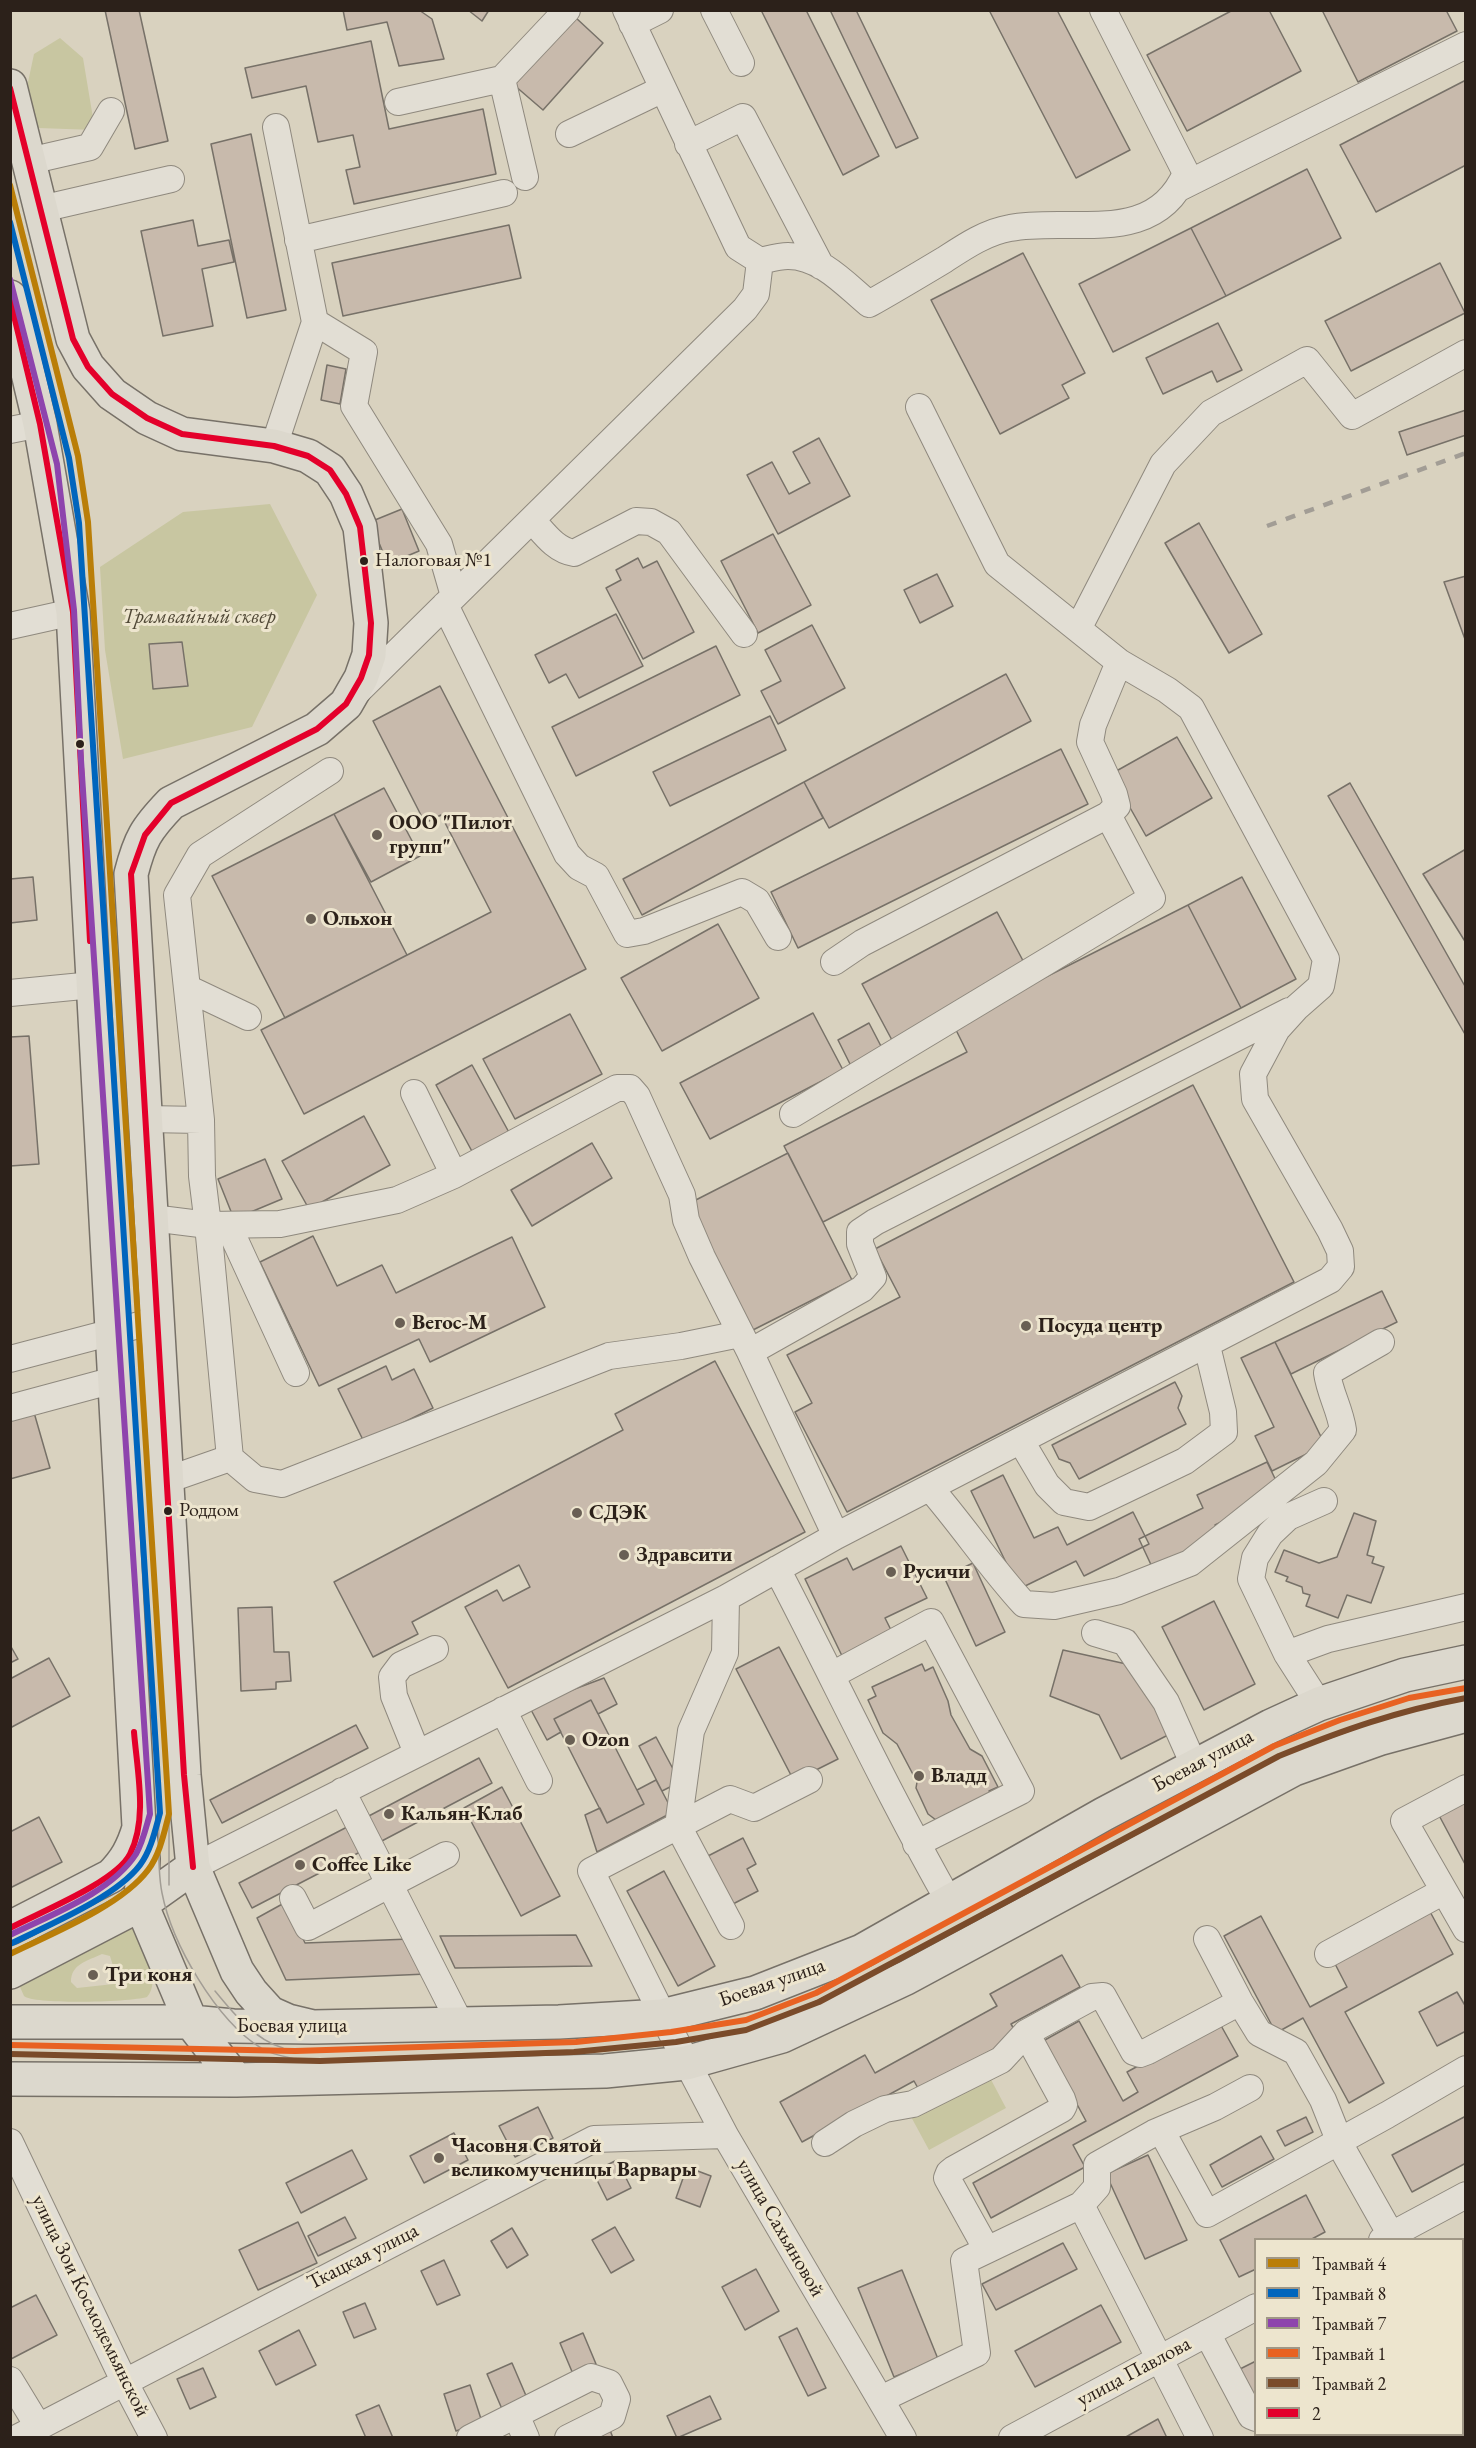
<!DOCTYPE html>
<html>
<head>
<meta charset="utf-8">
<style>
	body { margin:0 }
	#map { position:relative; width:1476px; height:2448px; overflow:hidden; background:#d9d2bf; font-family:"EB Garamond",serif }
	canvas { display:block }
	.frame { position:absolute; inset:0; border:12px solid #2c211a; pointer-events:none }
	.legend { position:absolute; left:1254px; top:2238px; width:210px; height:198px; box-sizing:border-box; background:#ede5ce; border:2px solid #a09786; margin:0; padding:8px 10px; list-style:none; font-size:18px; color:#2c211a }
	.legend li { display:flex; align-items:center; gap:12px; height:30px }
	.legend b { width:30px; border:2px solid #a09786 }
</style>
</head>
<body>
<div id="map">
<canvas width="1476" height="2448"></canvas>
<div class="frame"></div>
<ul class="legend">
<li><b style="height:8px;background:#ba7e08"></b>Трамвай 4</li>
<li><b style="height:8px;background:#0065bd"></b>Трамвай 8</li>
<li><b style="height:8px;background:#8e44ad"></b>Трамвай 7</li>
<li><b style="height:8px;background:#e86222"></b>Трамвай 1</li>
<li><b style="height:8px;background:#7a4b2a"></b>Трамвай 2</li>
<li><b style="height:8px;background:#e4002b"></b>2</li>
</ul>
</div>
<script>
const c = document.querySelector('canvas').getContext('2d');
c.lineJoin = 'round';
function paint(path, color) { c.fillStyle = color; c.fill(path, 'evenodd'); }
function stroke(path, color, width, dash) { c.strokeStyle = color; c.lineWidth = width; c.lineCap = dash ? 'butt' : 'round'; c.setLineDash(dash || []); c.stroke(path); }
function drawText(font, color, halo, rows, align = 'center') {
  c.font = font + ' "EB Garamond",serif'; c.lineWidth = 6; c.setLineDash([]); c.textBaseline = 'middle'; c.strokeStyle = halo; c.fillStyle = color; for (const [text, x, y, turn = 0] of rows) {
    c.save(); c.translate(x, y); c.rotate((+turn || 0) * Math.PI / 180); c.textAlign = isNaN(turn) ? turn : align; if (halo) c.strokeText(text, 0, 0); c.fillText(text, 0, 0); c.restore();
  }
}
const green = new Path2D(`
	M60,38L83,58L95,130L38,128L27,87L34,54Z
	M270,504L317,595L252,727L123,759L105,650L100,567L183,512Z
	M131,1928L137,1929C146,1944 161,1982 147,1997C132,2002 34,2005 24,1996L20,1987L22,1982ZM102,1954L110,1956L118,1982L114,1984L77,1988L71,1982C71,1964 87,1961 102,1954Z
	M987,2072L1006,2108L929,2150L909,2113Z`);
const building = new Path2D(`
	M105,10H139L168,141L135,149Z
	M343,10H419L432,19L444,59L399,66L387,22L347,30Z
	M468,10H489L482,21Z
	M761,10H806L879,156L843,175Z
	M830,10H856L918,138L896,148Z
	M989,10H1057L1130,150L1076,178Z
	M1233,10H1269L1301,71L1187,131L1147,55Z
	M1322,10H1446L1457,31L1358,82Z
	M575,17L603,43L543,110L514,85Z
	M371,41L389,129L483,109L496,174L354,204L346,170L360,167L353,135L318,142L306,86L252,98L245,68Z
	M1466,80V165L1376,212L1340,145Z
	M251,134L286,310L247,318L211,144Z
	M1307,169L1341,238L1226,296L1191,228Z
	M193,220L198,246L229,240L234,262L202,269L213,326L163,336L141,231Z
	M509,225L521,278L343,316L332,263Z
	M1191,228L1226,296L1113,352L1079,284Z
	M1023,253L1085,373L1062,385L1069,398L1000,434L931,300Z
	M1440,263L1465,313L1351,371L1325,321Z
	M1218,323L1242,370L1217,382L1212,371L1163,394L1146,358Z
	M327,365L346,369L340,404L321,400Z
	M1466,410V435L1407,455L1399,432Z
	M819,438L850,496L778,534L747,475L772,462L789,494L810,483L793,452Z
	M402,509L419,551L388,564L370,522Z
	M1199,523L1262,634L1229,653L1165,543Z
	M773,534L811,605L758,633L721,561Z
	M638,558L643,568L657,561L694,632L643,659L606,588L621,580L616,570Z
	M937,574L953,606L920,623L904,590Z
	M1466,576V642L1444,582Z
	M616,614L643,666L579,698L566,674L549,683L535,655Z
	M812,625L845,688L778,724L761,691L781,681L765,650Z
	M182,642L188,686L153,689L149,644Z
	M716,646L740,695L576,776L552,727Z
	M1006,674L1031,721L829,828L804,782Z
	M440,686L586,969L304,1114L261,1030L491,912L441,815L425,823L373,721Z
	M770,716L786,750L670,806L653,772Z
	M1177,737L1212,798L1146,836L1111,774Z
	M1061,749L1088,804L798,948L771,892Z
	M804,782L823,818L642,915L623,879Z
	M1350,783L1466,988V1036L1328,796Z
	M384,788L420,856L371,882L334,814Z
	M334,814L407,955L285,1018L212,876Z
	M1466,849V943L1423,874Z
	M33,877L37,920L10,923V879Z
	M1242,877L1296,979L1241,1008L1188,905Z
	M1188,905L1241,1008L823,1222L784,1146L967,1052L953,1024Z
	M997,912L1028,970L893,1042L862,984Z
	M718,924L759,998L662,1051L621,978Z
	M813,1013L843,1070L710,1139L680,1083Z
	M570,1014L602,1074L515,1119L483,1059Z
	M869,1023L883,1050L851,1066L838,1040Z
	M29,1036L39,1164L10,1166V1037Z
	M472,1065L511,1136L474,1155L436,1085Z
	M1193,1085L1294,1282L847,1512L795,1412L812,1403L787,1355L900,1297L875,1249Z
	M364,1116L390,1165L309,1209L282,1161Z
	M592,1143L612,1178L532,1226L511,1190Z
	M788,1153L852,1280L749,1332L684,1206Z
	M265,1159L282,1199L234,1219L218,1179Z
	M313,1236L337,1286L382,1265L396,1293L512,1237L545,1307L430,1362L419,1339L319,1386L260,1262Z
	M1382,1291L1397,1322L1291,1374L1275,1342Z
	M1275,1342L1325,1445L1272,1471L1255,1436L1274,1427L1241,1358Z
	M715,1361L805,1532L508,1688L465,1607L497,1590L503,1601L530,1587L519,1565L412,1622L418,1634L373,1657L334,1582L623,1430L615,1414Z
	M386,1366L392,1380L414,1369L433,1408L364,1442L338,1389Z
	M1175,1382L1182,1396L1178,1408L1186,1424L1079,1479L1070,1463L1059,1459L1052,1445Z
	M33,1409L50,1468L10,1479V1416Z
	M1267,1462L1282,1493L1215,1525L1220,1536L1153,1569L1139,1539L1203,1508L1197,1495Z
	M1003,1475L1034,1538L1058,1527L1067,1545L1133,1512L1149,1544L1084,1576L1076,1561L1019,1589L971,1491Z
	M1354,1513L1376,1521L1367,1555L1374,1557L1372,1563L1384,1567L1371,1603L1347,1595L1338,1618L1306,1606L1310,1595L1303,1593L1302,1587L1286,1581L1288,1577L1275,1572L1284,1550L1319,1563L1337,1557Z
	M901,1546L927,1598L885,1618L894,1636L844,1660L805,1579L847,1558L853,1570Z
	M973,1563L1005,1632L976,1646L944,1577Z
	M1214,1601L1255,1684L1204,1710L1162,1627Z
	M272,1607L274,1652H289L291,1681L276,1682V1689L241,1691L238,1608Z
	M10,1645L18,1659L10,1663Z
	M779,1647L838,1759L794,1781L736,1669Z
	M1063,1650L1140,1667L1170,1734L1121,1759L1099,1715L1050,1696Z
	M49,1658L70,1696L10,1728V1679Z
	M922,1664L925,1671L933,1667L948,1701L951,1715L970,1749L982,1756L998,1787L989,1791L993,1798L936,1820L928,1814L916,1788L917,1782L897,1744L883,1733L868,1700L876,1696L872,1687Z
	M604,1678L617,1704L598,1714L591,1700L554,1719L561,1732L547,1740L529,1706Z
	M591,1700L644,1804L607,1823L554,1719Z
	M356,1725L368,1748L222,1823L210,1800Z
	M656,1737L680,1782L662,1791L639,1746Z
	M479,1758L492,1783L378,1843L365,1818Z
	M656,1780L673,1812L597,1852L585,1815L600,1808L607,1823L644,1804L637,1790Z
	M502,1787L560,1896L521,1916L464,1808Z
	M1466,1790V1866L1434,1806Z
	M39,1817L62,1862L10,1888V1832Z
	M349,1826L362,1851L252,1908L239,1883Z
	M743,1838L756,1864L747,1869L758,1891L731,1905L706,1857Z
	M664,1871L715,1966L678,1986L627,1891Z
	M286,1902L305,1943L410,1939L427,1974L286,1980L257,1918Z
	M1428,1908L1453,1954L1345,2012L1384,2083L1349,2103L1303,2018L1276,2033L1224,1936L1261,1916L1310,2007L1347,1987L1333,1960Z
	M576,1935L592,1966L455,1968L440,1936Z
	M1062,1955L1080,1987L1011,2024L1018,2036L919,2090L914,2081L802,2142L780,2102L865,2055L875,2073L997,2006L990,1994Z
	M1457,1992L1466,2007V2031L1437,2046L1419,2012Z
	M1079,2021L1123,2101L1138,2092L1127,2072L1219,2022L1238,2056L1073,2145L1085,2167L991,2218L973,2183L1086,2121L1043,2041Z
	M538,2107L553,2138L515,2157L499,2126Z
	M1466,2116V2163L1412,2192L1392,2155Z
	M1306,2117L1313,2132L1285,2146L1277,2131Z
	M454,2133L468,2160L424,2183L410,2156Z
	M1261,2136L1274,2159L1222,2187L1210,2165Z
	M352,2150L367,2179L301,2213L286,2183Z
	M1148,2155L1187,2240L1145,2259L1106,2174Z
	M617,2160L631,2188L607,2200L593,2172Z
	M687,2167L711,2176L700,2207L676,2198Z
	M1306,2195L1325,2232L1310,2240H1256V2269L1239,2277L1220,2240Z
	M345,2217L356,2238L318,2256L308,2236Z
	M298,2222L317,2263L258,2290L239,2250Z
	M615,2227L634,2260L611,2273L592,2240Z
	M512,2228L528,2255L507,2268L491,2241Z
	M1063,2243L1077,2269L996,2310L982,2284Z
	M444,2260L460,2295L437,2305L421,2271Z
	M756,2269L779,2311L745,2330L722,2287Z
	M902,2270L938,2359L894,2377L858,2288Z
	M1462,2286L1466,2292V2305L1462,2306Z
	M36,2295L57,2335L11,2359L10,2308Z
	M365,2303L376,2329L354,2338L343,2312Z
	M1101,2305L1121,2342L1035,2387L1015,2351Z
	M797,2328L826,2388L808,2396L779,2337Z
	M299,2330L316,2365L276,2385L259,2351Z
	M583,2333L596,2364L573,2374L560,2343Z
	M1256,2361V2403L1238,2370Z
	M512,2363L527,2398L502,2409L487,2374Z
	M203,2368L216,2397L190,2409L177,2379Z
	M470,2385L482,2422L456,2431L444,2394Z
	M710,2396L721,2419L677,2438L667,2416Z
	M1466,2401V2438H1395L1401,2434H1462V2403Z
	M379,2405L393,2438H366L356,2415Z
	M1158,2419L1167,2438H1124Z
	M610,2430L613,2438H592Z`);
const minor = new Path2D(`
	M626,10L738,247L760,261C769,259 779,256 788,256C821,256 846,285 869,304C894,290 919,275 944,260C964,247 986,232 1010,228C1072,216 1154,248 1186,173L1103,10
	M714,10L741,63
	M632,24L660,10
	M502,79L525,177
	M398,102L502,79L567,10
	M569,134L663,89
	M688,144L743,117L821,266
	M29,161L90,147L111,111
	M1179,188L1466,45
	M41,209L171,179
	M298,240L504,193
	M315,322L364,352L354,406L439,544L454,596
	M10,430L40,424
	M274,446L315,322L276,127
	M532,520C544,533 555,550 574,553L636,521L651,522L669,532L744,634
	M445,605L567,854L579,867L596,876L627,934L644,931L742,892L757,901L778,937
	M10,626L73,612
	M1078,629L1163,464L1211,413L1307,360L1352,416L1466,353
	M357,692L745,309L756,294L760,261
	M330,771L200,855L177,895L201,1120L202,1176L208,1225L280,1224L397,1200L454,1175L617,1088H630L637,1096L682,1195L686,1220L702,1257L750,1352
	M834,962L862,943L1108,815L1117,806L1114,794L1090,742L1093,725L1119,662
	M187,988L248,1017
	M10,993L93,985
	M414,1093L454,1175
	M793,1114L1152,898L1108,815
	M146,1119L201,1120
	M152,1218L208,1225L230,1458L255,1479L282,1484L609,1356L681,1346L740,1334
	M228,1225L296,1373
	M10,1359L158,1320
	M10,1408L114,1380
	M1021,1441L1047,1485L1064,1502L1089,1507L1185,1461L1224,1432L1223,1412L1207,1346
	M167,1480L230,1458
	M930,1488C963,1526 990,1567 1024,1604L1054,1606L1119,1591L1190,1563L1316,1463L1343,1430C1340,1409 1330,1394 1327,1373L1381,1342
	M836,1536L750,1352L862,1289L873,1277L860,1244V1232L875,1222L1289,1011
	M777,1569C835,1680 888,1794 950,1903
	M726,1598L725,1653L691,1731L678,1826L731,1926
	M1095,1633L1125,1642L1166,1702L1194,1765
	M1287,1654L1328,1639L1466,1607
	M832,1675L931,1622L1021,1791L916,1844
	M1319,1704L1287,1654L1251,1579L1255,1558L1270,1534L1288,1517L1324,1501
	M503,1710L539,1781
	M417,1753L394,1696L392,1677L401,1665L435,1649
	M809,1780L754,1808L730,1799L591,1871L671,2032L725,2135L903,2438
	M1466,1788L1404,1821L1466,1929
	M342,1791L460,2023
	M193,1867L726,1598L836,1536L1330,1280L1341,1267L1340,1251L1330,1230L1255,1099L1253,1074L1277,1029L1296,1008L1321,986L1326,959L1191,708L1167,690L1119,662L997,564L919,407
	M293,1898L308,1927L446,1855
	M1207,1939L1240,2002L1259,2033L1296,2052L1323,2100L1343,2150L1391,2235
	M1328,1954L1444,1891
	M1161,2130L1207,2214L1387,2115L1466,2069
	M10,2142L124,2381L154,2438
	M825,2143L854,2124L885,2109L913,2104L1001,2060L1026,2033L1092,1997L1103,1996L1134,2052L1140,2054L1148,2051L1240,2002
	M1081,2205L1097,2187V2165L1154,2133L1215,2107L1250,2088
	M1382,2240L1466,2195
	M987,2250L947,2178L949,2173L954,2169L1062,2109L1064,2105L1062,2099L1026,2033
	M1462,2319L1466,2318
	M1207,2333L1251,2416L1256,2418
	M10,2380L38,2426
	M1462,2385L1466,2383
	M881,2399L977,2353L964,2261L1081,2205L1200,2438
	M516,2415L526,2438
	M17,2438L594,2139L725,2135
	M470,2438L591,2377L609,2383L617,2399L612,2416L568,2438
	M1012,2438L1256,2307
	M1360,2438L1365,2434`);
const major = new Path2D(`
	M10,86L73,339L88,367L112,394L147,418L182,434L274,446L308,456L330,470L346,494L360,527L371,623L369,655L361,678L346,704L317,729L171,803C146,829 140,839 131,874L184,1775L193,1867L237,1971L251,1992L270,2013L288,2021L313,2027
	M10,297L40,424L73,612L139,1826L143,1859L141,1904L191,2022L236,2080
	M10,1928L111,1876C126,1861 133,1848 139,1828
	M10,1972L141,1904L193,1867
	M10,2022H191L233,2026L313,2027L559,2022L662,2016L755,1993L862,1951L1104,1814L1271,1726L1319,1704L1405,1675L1466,1662
	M10,2079L236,2080L605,2071L686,2063L782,2036L906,1978L1294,1769L1381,1738L1466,1715`);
const tram = new Path2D(`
	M169,1814V1885
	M159,1815C159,1840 157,1868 162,1893C172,1944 216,2020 261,2048C271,2055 288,2057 300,2060
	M215,1991C233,2013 255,2040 283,2048`);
const rail = new Path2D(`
	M1267,526L1466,453`);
const bus1 = new Path2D(`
	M10,88L73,339L88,367L112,394L147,418L182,434L274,446L308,456L330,470L346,494L360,527L371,623L369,655L361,678L346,704L317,729L171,803L145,835L131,874L184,1775L193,1867
	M10,299L40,424L73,612L90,941
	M10,1928C40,1912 116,1882 130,1854C148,1819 137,1770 134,1732`);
const tram1 = new Path2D(`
	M10,185L78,456L88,522L169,1814C164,1833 160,1854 148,1870C121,1906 51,1934 10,1954`);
const tram2 = new Path2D(`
	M10,222L69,458L79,523L160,1813C155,1831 151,1850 140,1865C115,1898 48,1925 10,1944`);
const tram3 = new Path2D(`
	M10,279L57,464L74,610L81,760L150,1814C146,1827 143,1842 136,1854C111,1893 50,1915 10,1935`);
const tram4 = new Path2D(`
	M10,2045L295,2051L576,2042L671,2032L746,2020L816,1993L1274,1746L1340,1720L1409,1698L1466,1688`);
const tram5 = new Path2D(`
	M10,2054L320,2061L574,2052L676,2042L746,2030L819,2002L1279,1756C1343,1730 1397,1711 1466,1698`);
const markers = [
	[364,561,5,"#2c211a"],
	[80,744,5,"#2c211a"],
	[377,835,6,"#695f54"],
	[311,919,6,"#695f54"],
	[400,1323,6,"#695f54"],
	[1026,1326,6,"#695f54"],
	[168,1511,5,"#2c211a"],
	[577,1513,6,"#695f54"],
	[624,1555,6,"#695f54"],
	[891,1572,6,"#695f54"],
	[570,1740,6,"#695f54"],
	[919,1776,6,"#695f54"],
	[389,1814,6,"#695f54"],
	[300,1865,6,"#695f54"],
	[93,1975,6,"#695f54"],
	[439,2158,6,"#695f54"]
];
const busNames = [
	["Налоговая №1",375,561],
	["Роддом",179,1511]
];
const parkNames = [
	["Трамвайный сквер",199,617]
];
const poiNames = [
	["ООО \"Пилот",389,823],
	["групп\"",389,847],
	["Ольхон",323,919],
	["Вегос-М",412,1323],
	["Посуда центр",1038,1326],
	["СДЭК",589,1513],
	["Здравсити",636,1555],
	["Русичи",903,1572],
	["Ozon",582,1740],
	["Владд",931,1776],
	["Кальян-Клаб",401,1814],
	["Coffee Like",312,1865],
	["Три коня",105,1975],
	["Часовня Святой",451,2146],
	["великомученицы Варвары",451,2170]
];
const streetNames = [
	["Боевая улица",1203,1761,-28],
	["Боевая улица",772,1983,-19],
	["Боевая улица",292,2026],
	["улица Сахьяновой",780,2228,60],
	["Ткацкая улица",363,2257,-27],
	["улица Зои Космодемьянской",90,2306,64],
	["улица Павлова",1134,2372,-28]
];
paint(green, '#c8c6a1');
paint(building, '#c8baac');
stroke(building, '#777168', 1.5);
stroke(minor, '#8f897e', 28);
stroke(major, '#777168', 36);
stroke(minor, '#e2ded4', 26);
stroke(major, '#dcd8cd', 33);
stroke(tram, '#a29d95', 1.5);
stroke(rail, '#a29d95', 4.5, [10, 10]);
stroke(bus1, '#e4002b', 6);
stroke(tram1, '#ba7e08', 6);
stroke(tram2, '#0065bd', 6);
stroke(tram3, '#8e44ad', 6);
stroke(tram4, '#e86222', 6);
stroke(tram5, '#7a4b2a', 6);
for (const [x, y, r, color] of markers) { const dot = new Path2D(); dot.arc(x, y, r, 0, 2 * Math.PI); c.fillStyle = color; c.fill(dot); stroke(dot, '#ede5ce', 2); }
drawText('20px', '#2c211a', '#ede5ce', busNames, 'left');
drawText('italic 21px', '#504836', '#ede5ce', parkNames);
drawText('bold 21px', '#2c211a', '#ede5ce', poiNames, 'left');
drawText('21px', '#2c211a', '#ede5ce', streetNames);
</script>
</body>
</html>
